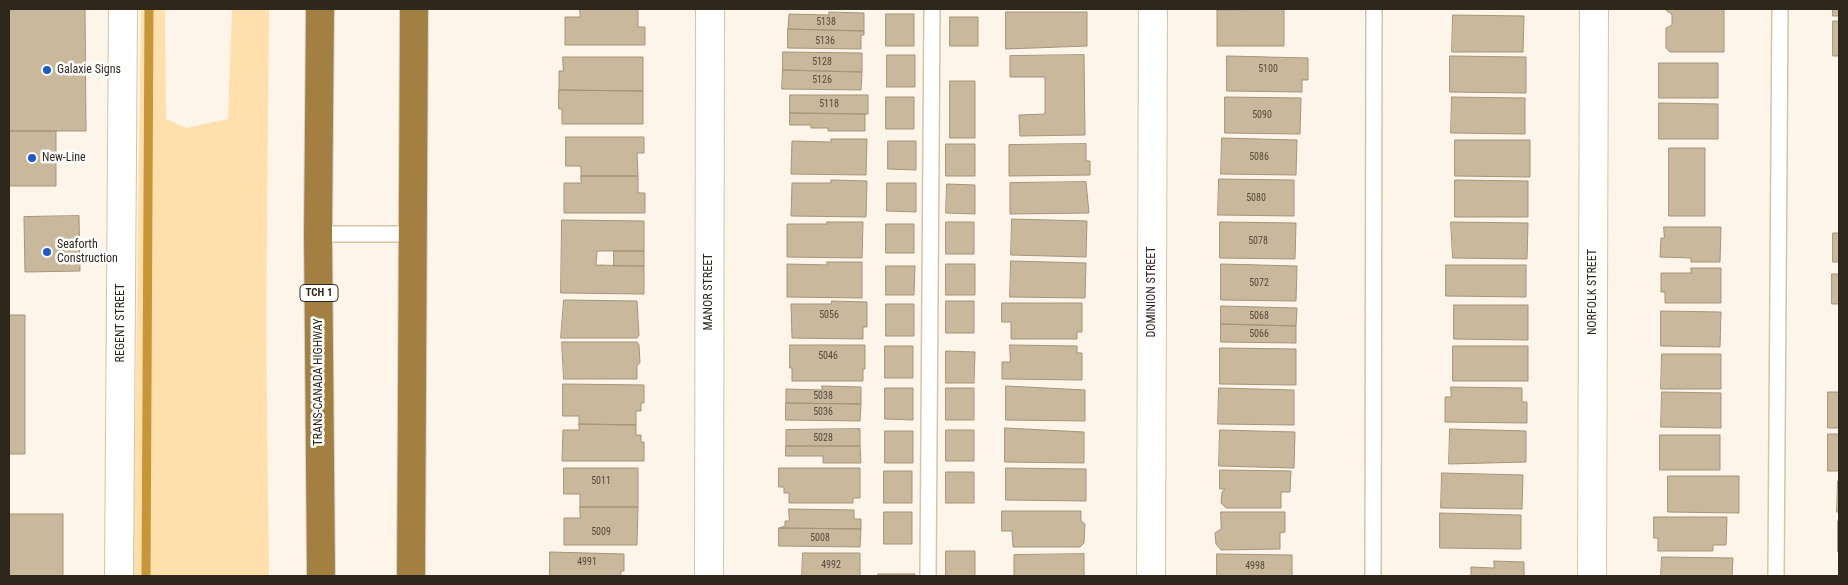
<!DOCTYPE html>
<html>
<head>
<meta charset="utf-8">
<style>
	body { margin:0 }
	#map { position:relative; width:1848px; height:585px; overflow:hidden; background:#fdf5e9; font-family:"Roboto Condensed",sans-serif }
	canvas { display:block }
	.frame { position:absolute; inset:0; border:10px solid #2e271c; pointer-events:none }
</style>
</head>
<body>
<div id="map">
<canvas width="1848" height="585"></canvas>
<div class="frame"></div>
</div>
<script>
const c = document.querySelector('canvas').getContext('2d');
c.lineJoin = 'round';
function paint(path, color) { c.fillStyle = color; c.fill(path, 'evenodd'); }
function stroke(path, color, width, dash) { c.strokeStyle = color; c.lineWidth = width; c.lineCap = dash ? 'butt' : 'round'; c.setLineDash(dash || []); c.stroke(path); }
function drawText(font, color, halo, rows, align = 'center') {
  c.font = font + ' "Roboto Condensed",sans-serif'; c.lineWidth = 5; c.setLineDash([]); c.textBaseline = 'middle'; c.strokeStyle = halo; c.fillStyle = color; for (const [text, x, y, turn = 0] of rows) {
    c.save(); c.translate(x, y); c.rotate((+turn || 0) * Math.PI / 180); c.textAlign = isNaN(turn) ? turn : align; if (halo) c.strokeText(text, 0, 0); c.fillText(text, 0, 0); c.restore();
  }
}
const green = new Path2D(`
	M141,9H165L166,119L186,128L228,119L232,9H269L266,328L269,576H133Z`);
const stream = new Path2D(`
	M146,576L149,9`);
const building = new Path2D(`
	M9,9H85L86,131H9Z
	M580,9H638V27H645V45H565V17H580Z
	M1217,9H1284L1217,10Z
	M1284,9V46H1217V10Z
	M1665,9H1724V52H1670L1666,48V28L1672,25V15Z
	M1833,9H1839V16H1833Z
	M829,12L864,13V31L788,29L789,14L829,15Z
	M1006,12H1087V46L1006,49Z
	M886,14H914V46H886Z
	M1453,15L1524,16L1523,52H1452Z
	M950,17H978V46H950Z
	M1833,21H1839V56H1833Z
	M788,29L864,31V35H861V49L788,48Z
	M783,52L862,53V72L783,70Z
	M887,55H915V87H887Z
	M1084,55L1085,135L1020,136L1019,115L1045,114V77H1010V56Z
	M1227,56L1308,58V80H1302V92L1227,91Z
	M1450,56L1526,57V93L1450,92Z
	M563,57H643V91L559,90V71H563Z
	M1659,63H1718V98H1659Z
	M783,70L862,72L861,90L782,89Z
	M950,81H975V138H950Z
	M559,90L643,91V124H562V109H559Z
	M790,95H868V114L790,113Z
	M886,97H914V129H886Z
	M1225,97L1301,98L1300,134L1225,133Z
	M1452,97L1525,98V134L1451,133Z
	M1659,103L1718,104V139H1659Z
	M790,113L865,114V131H828V128H811V125H790Z
	M9,131H56V186H9Z
	M566,137H644V153H637L638,176H581V166H566Z
	M1222,138L1297,140L1296,175L1221,174Z
	M831,139H867L866,175L791,174L792,141L831,142Z
	M1455,140H1530V177L1455,176Z
	M888,141H916V170L888,169Z
	M946,144H975V176H946Z
	M1086,144V161H1090V175L1009,176V145Z
	M1669,148H1705V216H1669Z
	M581,176H638V193H645V213H564V183H581Z
	M1219,179L1294,180V216L1218,215Z
	M831,180L867,181L866,217L791,216L792,183H831Z
	M1455,180L1528,181V217H1455Z
	M1086,182L1089,213L1010,214V183Z
	M887,183H916V212L887,211Z
	M947,184L975,185V214L946,213Z
	M79,216L80,271L25,272L24,217Z
	M1012,219L1087,221L1086,257L1011,255Z
	M562,220L644,221V251H597L596,265L644,266V294L561,293Z
	M827,222H863L862,258L787,257V224H827Z
	M946,222H974V254H946Z
	M1220,222L1296,223L1295,259L1220,258Z
	M1451,222L1528,223L1527,259L1453,258Z
	M886,224H914V253H886Z
	M1664,227H1721L1720,262H1691V258L1660,257L1661,238H1664Z
	M1833,233H1839V262H1833Z
	M614,251H644V266H614Z
	M1011,261L1086,263L1085,298L1010,297Z
	M827,262H862V298L787,297V264L827,265Z
	M946,264H975V295H946Z
	M1221,264L1297,266L1296,301L1221,300Z
	M1446,265H1526V297L1446,296Z
	M886,266H915L914,295H886Z
	M1691,268H1721V303H1665V292H1661V273H1691Z
	M1832,274H1839V304H1832Z
	M564,300L637,301L639,335L637,338H561Z
	M832,301L867,302V327H863V339L792,338L791,304H831Z
	M946,301H974V333H946Z
	M1002,303H1082V332H1077V339H1011V322H1002Z
	M886,304H914V336H886Z
	M1454,305H1528V340L1454,339Z
	M1221,306L1297,308L1296,326L1221,324Z
	M1661,311L1721,312L1720,347L1661,346Z
	M9,315H25V454H9Z
	M1221,324L1296,326V343L1221,342Z
	M562,342H637L639,345L640,363L637,365V379H564Z
	M790,345H865V369H863V381H792V368H790Z
	M1010,345L1077,346V353H1082V380L1002,379V362H1010Z
	M885,346H913V378H885Z
	M1453,346H1528V381H1453Z
	M1220,348L1296,349V385L1220,384Z
	M946,351L975,352L974,383H946Z
	M1662,354H1721V389H1661Z
	M563,384L644,385V403H641V411H636V425L579,424V416H563Z
	M822,386L861,387V404L786,403V389L822,390Z
	M1006,386L1085,390V421L1006,420Z
	M1451,387L1522,388V402H1527V423L1445,422V397H1451Z
	M885,388H913V420L885,419Z
	M946,388H974V420H946Z
	M1219,388L1294,390V425L1218,424Z
	M1662,392L1721,393V428L1661,427Z
	M1828,392H1839V428H1828Z
	M786,403L861,404L860,421L786,420Z
	M579,424L636,425V435H641V442H644V461H562L563,430H579Z
	M1005,428L1084,432V463L1005,462Z
	M860,429V446H786V430Z
	M1450,429L1526,431V462L1449,464Z
	M946,430H974V461H946Z
	M1220,430L1295,432L1294,468L1219,466Z
	M885,431H913V463H885Z
	M1828,434H1839V471H1828Z
	M1660,435H1720V470H1660Z
	M786,446H860L861,463H823V456H786Z
	M564,468H638V507H580V494H564Z
	M779,468H860V498H853V503H789V493H784V487H779Z
	M1006,468L1086,469V501L1006,500Z
	M1220,470L1291,471L1290,492H1281V508H1226L1221,503L1222,492L1225,489H1220Z
	M884,471H912V503H884Z
	M946,472H974V503H946Z
	M1442,473L1523,475L1522,509L1441,508Z
	M1668,476H1739V513L1668,512Z
	M1838,481H1839V512H1837Z
	M580,507H638L637,545H564V518H580Z
	M789,509L854,510V519H861V529L779,528L785,526V521H789Z
	M1002,511H1081V521L1085,524L1084,543L1080,547H1013L1012,531H1002Z
	M884,512H912V544H884Z
	M1221,512H1285V532L1280,533V549L1221,550L1216,544L1215,533L1221,529Z
	M1440,513L1521,515V549L1440,548Z
	M9,514H63V576H9Z
	M1654,517H1727L1726,545H1713V551H1658V538H1654Z
	M1838,521H1839V552H1838Z
	M779,528L861,529L860,547L779,546Z
	M946,551H975V576H946Z
	M550,552L624,554V571H621V576H550Z
	M803,553H860V576H802Z
	M1084,554V576H1014V555Z
	M1217,554L1292,555V576H1217Z
	M1662,557L1733,558L1732,576H1661Z
	M1494,561L1524,562V576H1471V567L1494,568Z
	M878,574H915V576H878Z`);
const lane = new Path2D(`
	M318,234H414
	M928,576L932,9
	M1373,576L1374,9
	M1776,576L1780,9`);
const street = new Path2D(`
	M119,576L123,9
	M709,576L710,9
	M1151,576L1153,9
	M1592,576L1594,9`);
const highway = new Path2D(`
	M320,9L318,234L321,576
	M411,576L414,9`);
const markers = [
	[47,70,5,"#1c5cc8"],
	[32,158,5,"#1c5cc8"],
	[47,252,5,"#1c5cc8"]
];
const numberNames = [
	["5138",826,22],
	["5136",825,41],
	["5128",822,62],
	["5100",1268,69],
	["5126",822,80],
	["5118",829,104],
	["5090",1262,115],
	["5086",1259,157],
	["5080",1256,198],
	["5078",1258,241],
	["5072",1259,283],
	["5056",829,315],
	["5068",1259,316],
	["5066",1259,334],
	["5046",828,356],
	["5038",823,396],
	["5036",823,412],
	["5028",823,438],
	["5011",601,481],
	["5009",601,532],
	["5008",820,538],
	["4991",587,562],
	["4992",831,565],
	["4998",1255,566]
];
const shields = [
	[319,293,38]
];
const shieldNames = [
	["TCH 1",319,293]
];
const poiNames = [
	["Galaxie Signs",57,70],
	["New-Line",42,158],
	["Seaforth",57,245],
	["Construction",57,259]
];
const streetNames = [
	["MANOR STREET",709,292,-90],
	["DOMINION STREET",1152,292,-90],
	["NORFOLK STREET",1593,292,-90],
	["REGENT STREET",121,323,-90],
	["TRANS-CANADA HIGHWAY",319,382,-90]
];
paint(green, '#ffe0ad');
stroke(stream, '#c79638', 9);
paint(building, '#c9b89b');
stroke(building, '#a59478', 1);
stroke(lane, '#d6c4a7', 18);
stroke(street, '#d6c4a7', 30);
stroke(highway, '#d5d4d2', 30);
stroke(lane, '#fff', 15);
stroke(street, '#fff', 28);
stroke(highway, '#a38042', 28);
for (const [x, y, r, color] of markers) { const dot = new Path2D(); dot.arc(x, y, r, 0, 2 * Math.PI); c.fillStyle = color; c.fill(dot); stroke(dot, '#fff', 2); }
drawText('10px', '#554b3c', null, numberNames);
for (const [x, y, w] of shields) { const box = new Path2D(); box.roundRect(x - w / 2, y - 8.5, w, 17, 4); c.fillStyle = '#fff'; c.fill(box); stroke(box, '#2e271c', 1); }
drawText('bold 11px', '#2e271c', null, shieldNames);
drawText('12px', '#2e271c', '#fff', poiNames, 'left');
drawText('12px', '#2e271c', '#fff', streetNames);
</script>
</body>
</html>
